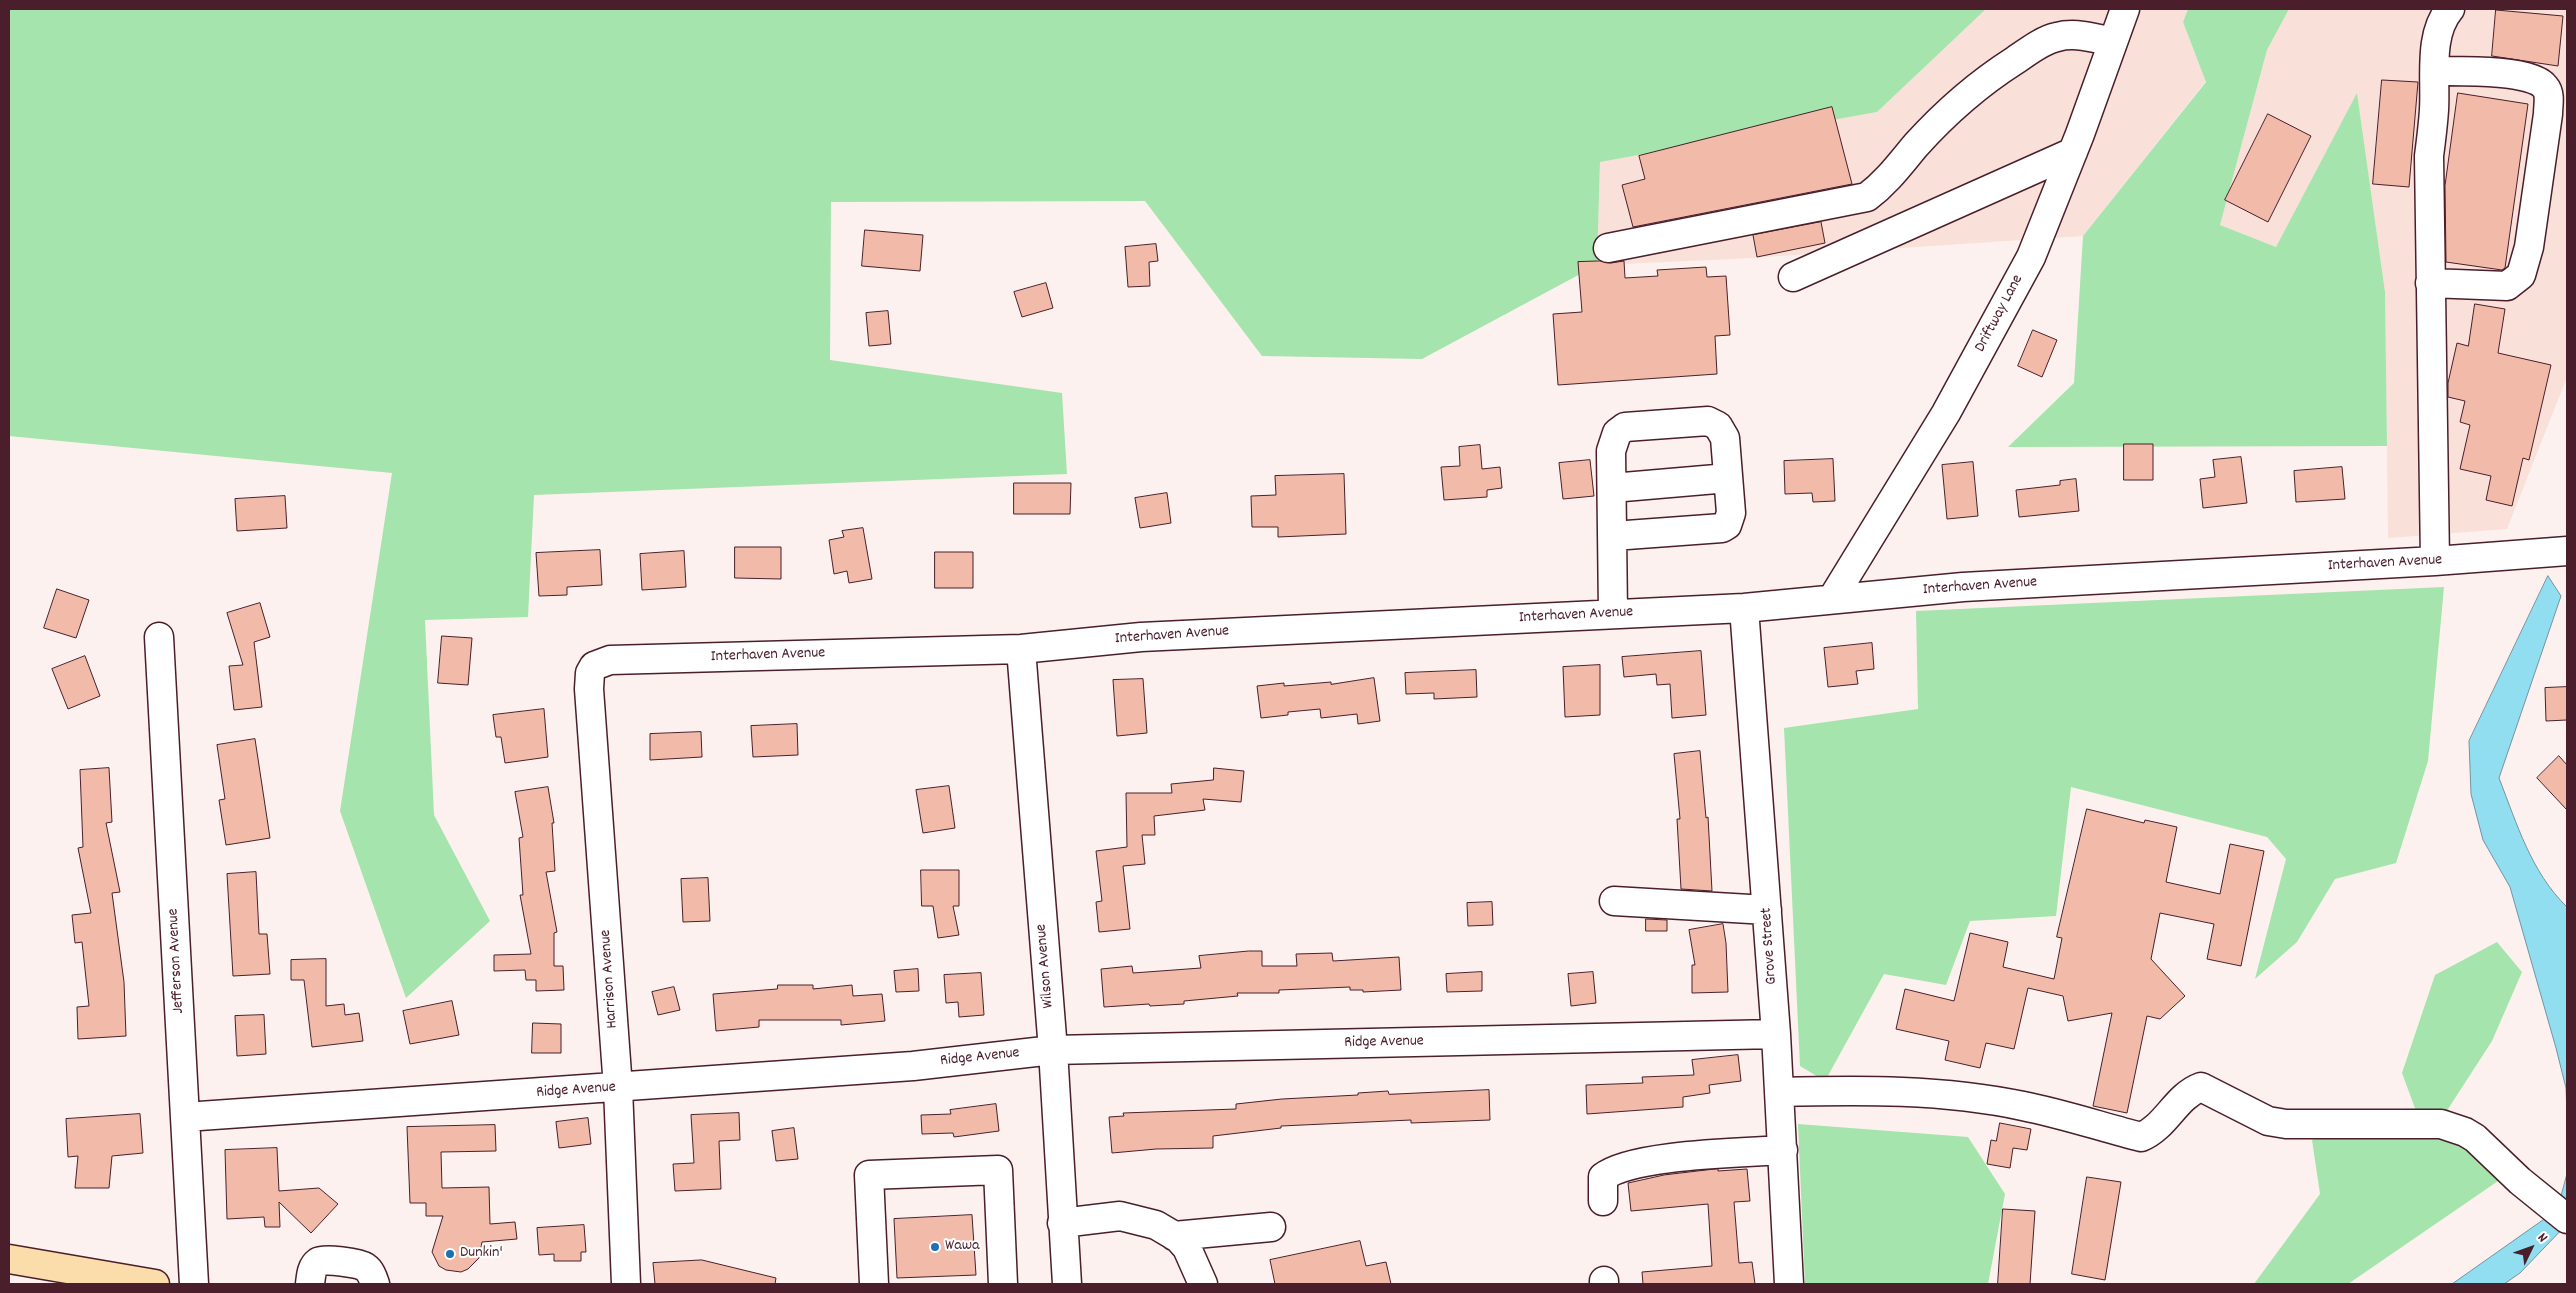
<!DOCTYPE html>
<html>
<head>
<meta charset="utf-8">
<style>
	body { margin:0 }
	#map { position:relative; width:2576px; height:1293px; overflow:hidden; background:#fcf1ee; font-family:Dekko,sans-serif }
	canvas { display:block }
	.frame { position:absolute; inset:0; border:10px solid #4a1f2b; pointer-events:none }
	.north { position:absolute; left:2506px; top:1223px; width:50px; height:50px; -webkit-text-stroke:4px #fff; paint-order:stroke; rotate:48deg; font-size:14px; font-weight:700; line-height:20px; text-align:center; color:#4a1f2b }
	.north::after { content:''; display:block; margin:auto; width:18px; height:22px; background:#4a1f2b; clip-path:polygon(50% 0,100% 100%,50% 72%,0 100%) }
</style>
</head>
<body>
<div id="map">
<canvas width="2576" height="1293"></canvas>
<div class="frame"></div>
<div class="north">N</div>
</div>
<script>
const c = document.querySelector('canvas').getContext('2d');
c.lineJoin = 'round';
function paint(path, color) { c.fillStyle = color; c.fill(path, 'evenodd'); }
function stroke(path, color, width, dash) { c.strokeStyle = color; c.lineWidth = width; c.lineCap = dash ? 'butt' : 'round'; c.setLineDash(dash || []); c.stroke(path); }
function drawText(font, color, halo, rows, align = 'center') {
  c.font = font + ' Dekko,sans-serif'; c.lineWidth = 4; c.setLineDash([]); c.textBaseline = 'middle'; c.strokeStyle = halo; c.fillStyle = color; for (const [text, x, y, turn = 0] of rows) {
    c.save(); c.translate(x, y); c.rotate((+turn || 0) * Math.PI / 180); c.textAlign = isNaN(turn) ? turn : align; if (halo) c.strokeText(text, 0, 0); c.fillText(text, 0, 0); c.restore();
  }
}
const built = new Path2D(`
	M1986,9H2188L2183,22L2206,81L2083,236L1734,259L1597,265L1600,162L1877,112Z
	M2289,9H2567V377L2507,529L2388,538L2385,292L2357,94L2276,247L2220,225L2267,50Z`);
const green = new Path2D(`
	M9,9H1986L1877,112L1600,162L1597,265L1422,359L1262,356L1145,201L831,202L830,360L1062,393L1067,474L534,495L528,617L425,620L434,815L490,921L406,998L340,811L392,473L9,436Z
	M2188,9H2289L2267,50L2220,225L2276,247L2357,93L2385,292L2387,446L2008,447L2074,383L2083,236L2206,82L2183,22Z
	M2444,587L2428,761L2396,863L2335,879L2297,942L2255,979L2286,859L2267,837L2071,787L2056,916L1970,921L1946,985L1884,974L1825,1081L1800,1066L1784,728L1918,709L1916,611Z
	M2497,942L2522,972L2492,1041L2448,1109L2501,1179L2348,1284H2254L2320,1194L2312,1140L2416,1111L2402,1073L2435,975Z
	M1798,1124L1968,1137L2005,1194L1988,1284H1805Z`);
const water = new Path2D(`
	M2548,576L2561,596L2499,778C2517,824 2531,872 2567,907V1114L2566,1088L2556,1048L2510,887L2483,840L2471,794L2469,741Z
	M2567,1174V1224L2520,1273L2504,1284H2452L2557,1210Z`);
const building = new Path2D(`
	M2496,10L2563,16L2558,66L2492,56Z
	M2382,80L2418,82L2409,187L2373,184Z
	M2458,93L2528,104L2505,268L2502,270L2446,262L2445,186Z
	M1832,107L1852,184L1633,227L1622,185L1645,179L1639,156Z
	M2268,114L2311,136L2268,222L2225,200Z
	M1821,222L1825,243L1757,257L1753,235Z
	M865,230L923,235L920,271L862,266Z
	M1156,244L1158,261L1149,262L1150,286L1128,287L1125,247Z
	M1600,261L1611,263L1624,261L1625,278L1658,276L1657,270L1706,267L1707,277L1726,276L1730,335L1715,336L1717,374L1558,385L1553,314L1582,312L1578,262Z
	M1046,283L1053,308L1022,317L1014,292Z
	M2475,304L2505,309L2498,353L2551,365L2529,460L2523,458L2512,506L2486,500L2491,476L2460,469L2470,425L2460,422L2465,401L2448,397V383L2457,343L2468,346Z
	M888,311L891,344L869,346L866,313Z
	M2033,330L2057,340L2042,377L2018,366Z
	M2124,444H2153V480H2124Z
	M1480,445L1482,469L1500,467L1502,488L1487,490V497L1444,500L1441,467L1460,466L1459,447Z
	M2241,457L2247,503L2203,508L2200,479L2215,477L2213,460Z
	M1833,459L1835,501L1813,502L1812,493L1785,494L1784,461Z
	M1590,460L1594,496L1563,499L1559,463Z
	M1973,462L1978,516L1947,519L1942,465Z
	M2342,467L2345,499L2296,502L2294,471Z
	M1344,474L1346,534L1278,537V527H1252L1251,496L1276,495L1275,476Z
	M2076,479L2079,511L2019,517L2016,490L2060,485V481Z
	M1014,483H1071L1070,514H1014Z
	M1167,493L1171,523L1140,528L1135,498Z
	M285,496L287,528L237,531L235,499Z
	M863,528L872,579L849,583L847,571L834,574L829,540L844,537L842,531Z
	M735,547H781V579L735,578Z
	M600,550L602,585L567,587V595L539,596L536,553Z
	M684,551L686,587L642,590L640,554Z
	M935,552H973V588H935Z
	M57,589L89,600L76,638L44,628Z
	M260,603L270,637L254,642L262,707L234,710L229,666L243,665L227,613Z
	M442,636L472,638L468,685L438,683Z
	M1872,643L1874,669L1856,671L1858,684L1828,687L1824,648Z
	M1701,651L1706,715L1672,718L1670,684L1657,685L1656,674L1624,677L1622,657Z
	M85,656L100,696L68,709L52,669Z
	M1600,665V715L1565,717L1563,667Z
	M1476,670L1477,697L1434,699V693L1406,694L1405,673Z
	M1374,678L1380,721L1358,724L1357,714L1321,718L1320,709L1288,712V715L1261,718L1257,686L1284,683V686L1331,682V684Z
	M1143,679L1147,733L1117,736L1113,680Z
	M2567,687V720L2546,721L2545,688Z
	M544,709L548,757L505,763L501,737H496L493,715Z
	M797,724L798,755L753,757L751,726Z
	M701,732L702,757L650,760V734Z
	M255,739L270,838L226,845L219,800L225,799L217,745Z
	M1700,751L1706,818L1708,817L1712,891L1681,889L1677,819H1680L1674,754Z
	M2559,756L2567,765V810L2537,778Z
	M109,768L112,822L106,823L120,892L112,893L124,982L126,1036L78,1039L77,1007L89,1006L82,942L75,943L72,915L91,913L78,848L83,847L80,770Z
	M1214,768L1244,771L1241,802L1203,799L1205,810L1154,816L1155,835H1142L1145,864L1123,866L1130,929L1099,932L1096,902L1102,901L1096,851L1127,847L1126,793H1172L1171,784L1213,780Z
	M949,786L955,828L923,833L916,790Z
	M548,787L554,823H552L555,871L546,872L557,932L554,933V966H563L564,990L536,991V980H526L525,970L494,971V955L531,954L520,895H523L519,838L523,837L515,792Z
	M2087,809L2144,823L2145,820L2177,827L2166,882L2220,894L2230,844L2264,851L2241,966L2207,959L2214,924L2160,913L2151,959L2185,996L2160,1019L2147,1016L2127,1113L2093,1106L2112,1013L2068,1021L2063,996L2028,988L2014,1049L1986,1043L1980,1068L1945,1060L1949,1041L1896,1029L1905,989L1954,1001L1970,933L2008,942L2003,967L2054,979L2062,938L2057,937Z
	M921,870H959V906H953L959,935L938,938L933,906H922Z
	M256,872L259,934H267L270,974L233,976L227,874Z
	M708,878L710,921L683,922L681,879Z
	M1492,902L1493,925L1468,926L1467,903Z
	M1646,919L1667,920V931H1646Z
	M1723,924L1726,943L1728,992L1692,993V965H1695L1689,930Z
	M1249,951H1262V966H1297L1296,954L1332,953L1333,961L1399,957L1401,990L1363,992V990H1350V987L1279,990V993H1237L1238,996L1184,1001V1004L1150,1006L1149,1004L1104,1007L1101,969L1132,966L1133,973L1201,968L1199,956Z
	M326,959V1006L344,1004L345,1015L359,1013L363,1041L312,1047L304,980H291V960Z
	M918,969L919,991L896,992L894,971Z
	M1482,972V991L1447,992L1446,974Z
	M1593,972L1596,1003L1571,1006L1568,974Z
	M981,973L984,1015L959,1017L958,1002L946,1003L944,975Z
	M778,985H813V989L852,985L853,996L882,994L885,1021L841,1025V1020H759V1027L716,1031L713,994L777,989Z
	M674,987L680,1010L658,1015L652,992Z
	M452,1001L459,1035L410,1044L403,1011Z
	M264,1015L266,1054L237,1056L235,1016Z
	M533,1023L561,1024V1053H532Z
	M1738,1055L1741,1081L1709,1085L1710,1093L1683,1097V1107L1587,1114L1586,1085L1643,1083L1642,1077L1694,1075L1692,1060Z
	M1489,1090L1490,1120L1411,1123V1120L1281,1126V1128L1213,1136V1148L1156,1149L1112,1153L1109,1117L1124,1116L1123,1113L1236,1109V1104L1282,1099L1358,1095V1093L1388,1091L1389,1094Z
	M996,1104L999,1131L954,1137L953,1133L922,1134L921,1115L951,1114L950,1110Z
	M739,1113L740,1140L719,1141L721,1189L675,1191L673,1164L694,1163L691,1115Z
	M140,1114L143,1153L112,1156L109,1188H75L78,1156L68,1157L66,1119Z
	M588,1118L591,1144L559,1148L556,1122Z
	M2000,1123L2031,1129L2027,1150L2013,1148L2010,1168L1987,1164L1991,1140L1996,1141Z
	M495,1125L496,1151L441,1152L442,1188L489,1187L490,1224L515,1222L517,1239L482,1242L479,1258L468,1269L461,1272L446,1270L439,1266L432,1252L443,1216H426V1203H410L407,1127Z
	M794,1128L798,1159L776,1161L772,1131Z
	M277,1148L279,1191L319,1188L338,1204L311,1233L279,1202L280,1227H265L264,1217L227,1219L225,1150Z
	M1718,1169V1171L1747,1169L1750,1201L1734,1202L1739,1263L1752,1262L1755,1284H1643L1642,1272L1712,1266L1708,1204L1631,1211L1628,1183L1664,1175Z
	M2087,1177L2121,1182L2105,1280L2072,1274Z
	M2003,1209L2035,1211L2030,1284H1998Z
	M972,1215L976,1275L897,1278L894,1219Z
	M584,1225L586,1252H581V1261H554V1254L539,1255L537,1228Z
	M1360,1241L1366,1266L1386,1262L1391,1284H1275L1270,1260Z
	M702,1260L776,1278L775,1284H655L653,1263Z`);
const minor = new Path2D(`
	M1608,248L1867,197C1887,182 1900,164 1916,145C1945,113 1978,84 2014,61C2026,53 2042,40 2057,37C2075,32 2096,38 2113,42
	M1793,277L2073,152
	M2430,283L2507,286L2521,275L2529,247L2548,114C2548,105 2551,94 2545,87C2533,69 2457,71 2435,71
	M1612,488L1728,478
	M1613,536L1722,528L1727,525L1731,513L1725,438L1718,426L1708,421L1625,427L1617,433L1611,451L1613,614
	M2435,561L2429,156C2431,141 2433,125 2434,110C2436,78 2428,35 2450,9
	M1832,599L1946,413L2031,257L2080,134L2125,9
	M1744,608L1776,1034L1789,1284
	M159,637L194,1284
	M1021,649L1053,1050L1067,1284
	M1614,901L1767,910
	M1780,1092C1861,1090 1943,1089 2023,1106C2063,1114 2102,1127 2141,1137C2166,1127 2176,1096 2201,1087L2268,1121L2286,1124H2441L2465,1132L2475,1138L2520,1181L2567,1219
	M185,1117L913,1066L1053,1050L1776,1034
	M1603,1201V1177C1632,1154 1742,1153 1783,1150
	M1062,1223L1120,1216L1156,1225L1178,1238L1187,1248L1203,1284
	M1174,1236L1271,1227
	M310,1284C311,1277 311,1267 318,1262C324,1258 359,1263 365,1267C371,1271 373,1278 375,1284
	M626,1284L618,1088L589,689L590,673L594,666L610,660L1021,649L1141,637L1744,608L1963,587L2435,561L2567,551
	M874,1284L869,1175L998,1170L1003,1284
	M1604,1284V1281`);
const highway = new Path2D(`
	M9,1259L155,1284`);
const markers = [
	[935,1247,5,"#1f6fb2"],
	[450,1254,5,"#1f6fb2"]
];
const streetNames = [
	["Driftway Lane",2000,314,-62],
	["Interhaven Avenue",2385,564,-3],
	["Interhaven Avenue",1980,587,-4],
	["Interhaven Avenue",1576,616,-3],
	["Interhaven Avenue",1172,636,-4],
	["Interhaven Avenue",768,656,-2],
	["Grove Street",1770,946,-94],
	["Jefferson Avenue",177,961,-93],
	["Wilson Avenue",1046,966,-95],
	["Harrison Avenue",610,979,-94],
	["Ridge Avenue",1384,1043,-1],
	["Ridge Avenue",980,1058,-6],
	["Ridge Avenue",576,1091,-4]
];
const poiNames = [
	["Wawa",945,1247],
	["Dunkin'",460,1254]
];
paint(built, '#f9e0d9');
paint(green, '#a5e4ac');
paint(water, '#90def0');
stroke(water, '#7492a1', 1);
paint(building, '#f2baa8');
stroke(building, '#4a1f2b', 1);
stroke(minor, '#4a1f2b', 31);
stroke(highway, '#4a1f2b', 31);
stroke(minor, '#fff', 28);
stroke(highway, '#fbddab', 28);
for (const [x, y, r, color] of markers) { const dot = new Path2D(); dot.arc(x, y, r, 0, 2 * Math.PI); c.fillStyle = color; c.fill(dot); stroke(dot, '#fff', 2); }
drawText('16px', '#4a1f2b', '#fff', streetNames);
drawText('16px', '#4a1f2b', '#fff', poiNames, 'left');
</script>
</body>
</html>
